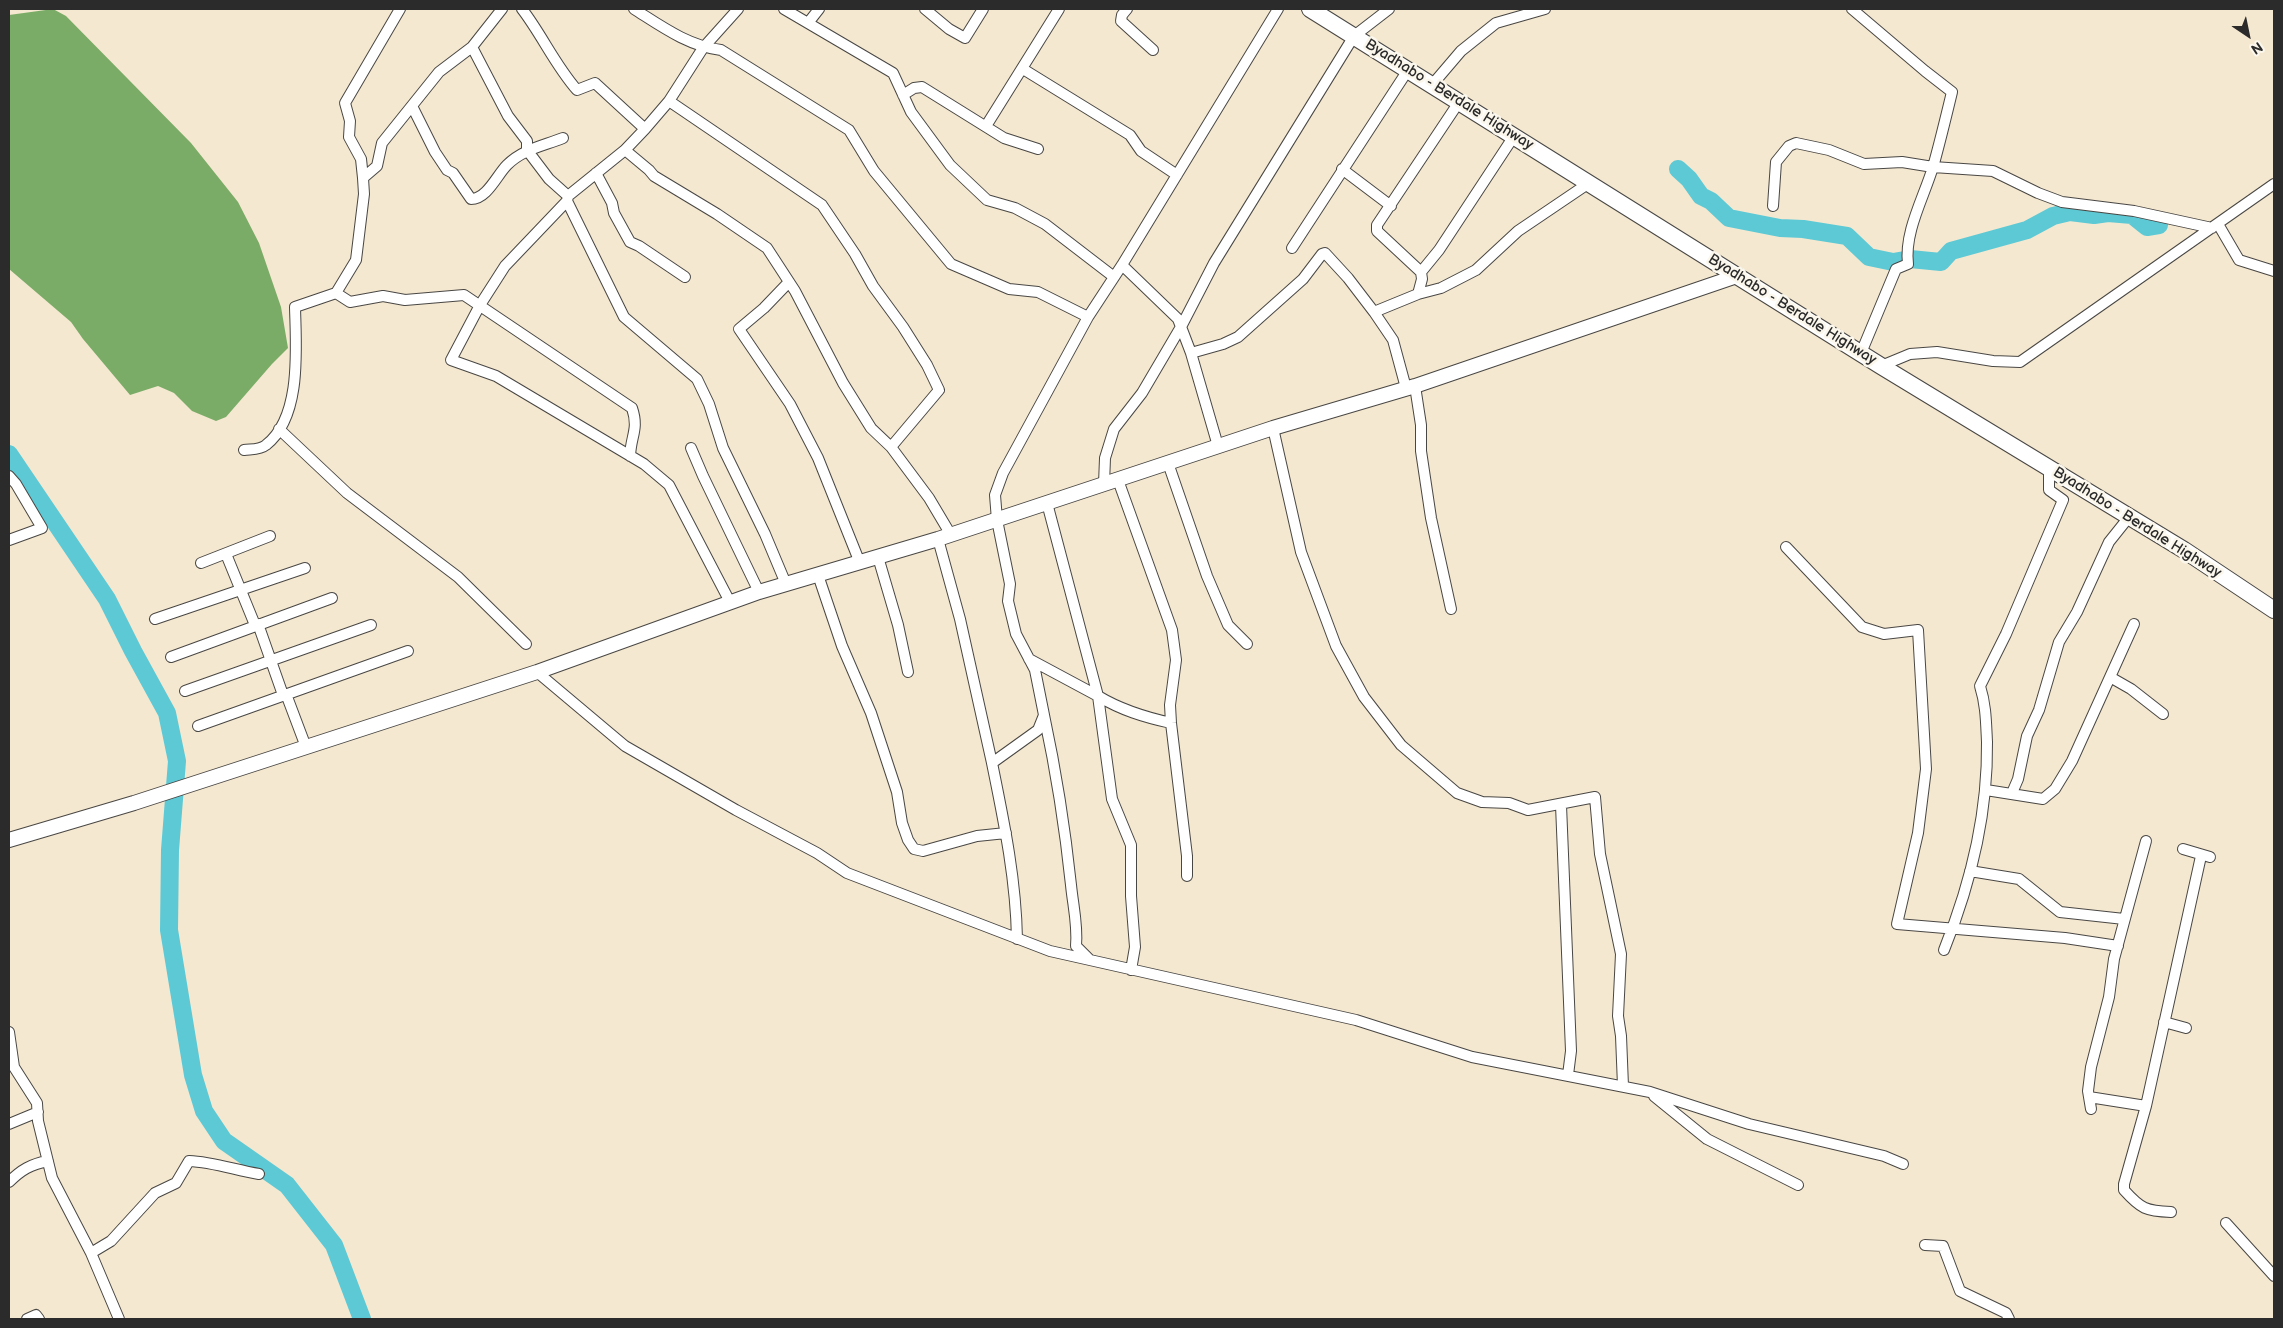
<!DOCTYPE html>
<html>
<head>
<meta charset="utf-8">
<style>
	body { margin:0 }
	#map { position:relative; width:2283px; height:1328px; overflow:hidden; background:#f5e8d0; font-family:"Balsamiq Sans",sans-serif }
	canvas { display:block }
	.frame { position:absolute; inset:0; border:10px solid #2b2b2b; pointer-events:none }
	.north { position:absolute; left:2223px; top:10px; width:50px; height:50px; -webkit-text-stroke:4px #fbf7ec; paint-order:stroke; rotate:146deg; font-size:14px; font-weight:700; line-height:20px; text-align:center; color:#2b2b2b }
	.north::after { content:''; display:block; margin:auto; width:18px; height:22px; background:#2b2b2b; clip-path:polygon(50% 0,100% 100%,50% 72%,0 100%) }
</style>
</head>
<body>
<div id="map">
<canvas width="2283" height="1328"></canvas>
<div class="frame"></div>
<div class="north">N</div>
</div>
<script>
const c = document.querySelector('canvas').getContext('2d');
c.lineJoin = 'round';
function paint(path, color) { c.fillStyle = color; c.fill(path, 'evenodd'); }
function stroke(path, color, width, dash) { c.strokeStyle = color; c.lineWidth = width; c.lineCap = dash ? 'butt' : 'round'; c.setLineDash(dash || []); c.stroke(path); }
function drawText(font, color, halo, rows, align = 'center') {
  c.font = font + ' "Balsamiq Sans",sans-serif'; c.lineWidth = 5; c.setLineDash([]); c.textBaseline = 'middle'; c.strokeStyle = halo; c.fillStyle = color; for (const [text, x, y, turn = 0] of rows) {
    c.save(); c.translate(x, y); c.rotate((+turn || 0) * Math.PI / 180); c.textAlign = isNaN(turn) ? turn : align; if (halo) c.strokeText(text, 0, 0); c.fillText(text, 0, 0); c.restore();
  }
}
const forest = new Path2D(`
	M53,9L66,16L191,143L238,202L259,243L281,307L288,348L272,364L226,417L216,421L192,411L174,393L158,386L130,395L83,339L71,322L9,269V15Z`);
const river = new Path2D(`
	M1678,169L1689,179L1701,196L1711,201L1729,218L1780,228L1803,229L1847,236L1869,257L1893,262L1910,259L1941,262L1951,251L2027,230L2053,216L2070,212L2094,215L2108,213L2132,215L2147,227L2159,225
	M9,454L107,599L133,651L167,713L177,761L170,850L169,930L193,1075L204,1111L224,1141L287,1185L334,1245L362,1319`);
const street = new Path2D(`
	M522,9C542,35 555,65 577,90L595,83L645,129
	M634,9C661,26 688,46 721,50L849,130L874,171L951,264L1009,289L1038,292L1088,317
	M784,9L893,73L911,112L950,165L987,200L1015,208L1045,224L1114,277
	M925,9L949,29L965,38L983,9
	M1127,9L1122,15L1121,21L1153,50
	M1852,9L1925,71L1952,92C1946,117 1940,142 1933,167C1924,197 1904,232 1908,264L1896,269L1861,353
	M808,23L819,9
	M472,47L508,116L527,141V150L549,179L568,196
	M1023,69L1130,135L1141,151L1177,175
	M1432,85L1461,51L1496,23L1545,9
	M903,95L914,88L922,87L1004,138L1038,149
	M669,101L822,205L855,254L873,286L903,327L927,365L939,390L891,447
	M412,106L435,152L447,170L453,173L471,199C487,199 497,175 507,165C523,149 543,146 563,138
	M986,126L1059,9
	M625,150L649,170L654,176L717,214L767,248L795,291L843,383L871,428L891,447L929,498L951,535
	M1342,169L1391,206
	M596,173L612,203L614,213L630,242L639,246L685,277
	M363,178L377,166L382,143L439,72L472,47L502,9
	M567,201L624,317L697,379L709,404L723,448L765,534L786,584
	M1773,206L1776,162L1789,146L1796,143L1829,150L1864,164L1902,162L1933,167L1993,171L2038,193L2062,202L2134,211L2212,228
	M2218,224L2239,260L2274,271
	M1292,248L1408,70
	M1122,265L1178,319L1191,353
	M1421,272L1439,250L1514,136
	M788,283L764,308L739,329L790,404L818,458L860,563
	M336,293L350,302L383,296L405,300L464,295L632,408C639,429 631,435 630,456
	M1418,294L1441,288L1476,270L1518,231L1589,183
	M1881,366L1910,354L1937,352L1993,361L2020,362L2274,184
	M1415,386L1421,425V451L1431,518L1451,609
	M1406,388L1393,340L1374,312L1418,294L1422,279L1421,272L1377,231V225L1459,102
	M1273,428L1301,552L1336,646L1364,697L1401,745L1457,793L1482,802L1509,803L1528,810L1595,797L1600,854L1621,954L1618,1016L1621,1036L1623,1086
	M279,429L347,493L458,577L526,644
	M1218,446L1191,353L1223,344L1238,337L1303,279L1322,254L1325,253L1348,278L1374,312
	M691,448L703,476L759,592
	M244,450C251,449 260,450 266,445C302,417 296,348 295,307L336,293L356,260L364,194L363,178L361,159L349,137L350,121L345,103L400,9
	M1168,463L1207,576L1228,625L1247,644
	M9,476L16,484L42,528L9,540
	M1118,480L1172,630L1176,660L1170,705L1171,723L1187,856V876
	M1104,484L1105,458L1114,429L1142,393L1182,325L1214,263L1354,36L1389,9
	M1047,503L1098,696C1121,710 1144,717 1171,723
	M938,539L960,619L992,763
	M1786,547L1862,627L1884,634L1918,630L1926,769L1918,833L1897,924L2065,938L2118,946
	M226,554L255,625
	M878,557L898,625L908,672
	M201,563L270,536
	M818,575L842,646L871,713L897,792L902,823L908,840L914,849L923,851L977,836L1006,833
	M730,602L669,485L644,464L496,376L451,360L480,305L505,266L567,201L568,196L625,150L645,129L669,101L703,48L738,9
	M155,619L305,568
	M258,624L283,695
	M171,657L332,598
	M1029,659L1098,696L1112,799L1131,845V896L1135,947L1131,970
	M537,672L625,746L736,810L817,853L847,873L1050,951L1356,1020L1472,1057L1650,1092L1749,1124L1884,1156L1903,1164
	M2110,677L2131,689L2163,714
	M185,691L371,625
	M286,694L306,747
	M1044,715C1056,771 1065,828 1071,885C1073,906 1078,925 1076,946L1090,960
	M198,726L408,651
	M1986,790L2043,799L2055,789L2072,761L2134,624
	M2012,793L2018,779L2027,736L2039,710L2059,642L2077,612L2109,542L2129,517
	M1561,805L1571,1051L1568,1075
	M2183,849L2210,857
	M1970,871L2019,879L2060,912L2124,919
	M1017,939C1016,879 1004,822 992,763L1038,730L1044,715L1035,670L1016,634L1008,601L1010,584L997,520L995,495L1003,473L1088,317L1122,265L1278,9
	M1944,950C1971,883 1988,815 1987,742C1986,722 1986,705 1980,686L2006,634L2063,500L2049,490V468
	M2164,1022L2186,1028
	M9,1032L14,1067L37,1103L38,1121L52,1178L91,1253L119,1319
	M1654,1096L1707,1139L1798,1185
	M2089,1097L2146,1106
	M2091,1109L2088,1091L2091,1067L2109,997L2114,959L2146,841
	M9,1124L38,1112
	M9,1182C21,1170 31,1164 48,1161
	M2171,1212C2146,1211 2141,1209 2124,1190V1184L2146,1106L2201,856
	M2226,1223L2274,1276
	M1925,1245L1943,1246L1960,1291L2006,1313L2009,1319
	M91,1253L111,1241L155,1193L176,1183L189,1161C213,1162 235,1170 259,1174
	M27,1319L36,1315L39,1319`);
const secondary = new Path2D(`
	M9,840L134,803L537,672L759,592L938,539L1273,428L1415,386L1737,276`);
const primary = new Path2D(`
	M1310,9L1881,366L2184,550L2274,610`);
const streetNames = [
	["Byadhabo - Berdale Highway",1449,95,32],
	["Byadhabo - Berdale Highway",1792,310,32],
	["Byadhabo - Berdale Highway",2137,523,32]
];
paint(forest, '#7aac68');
stroke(river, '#5dc9d5', 18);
stroke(street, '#494744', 12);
stroke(secondary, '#494744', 16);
stroke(primary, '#494744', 18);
stroke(street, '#fff', 10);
stroke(secondary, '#fff', 14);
stroke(primary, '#fff', 16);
drawText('15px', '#2b2b2b', '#fbf7ec', streetNames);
</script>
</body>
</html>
